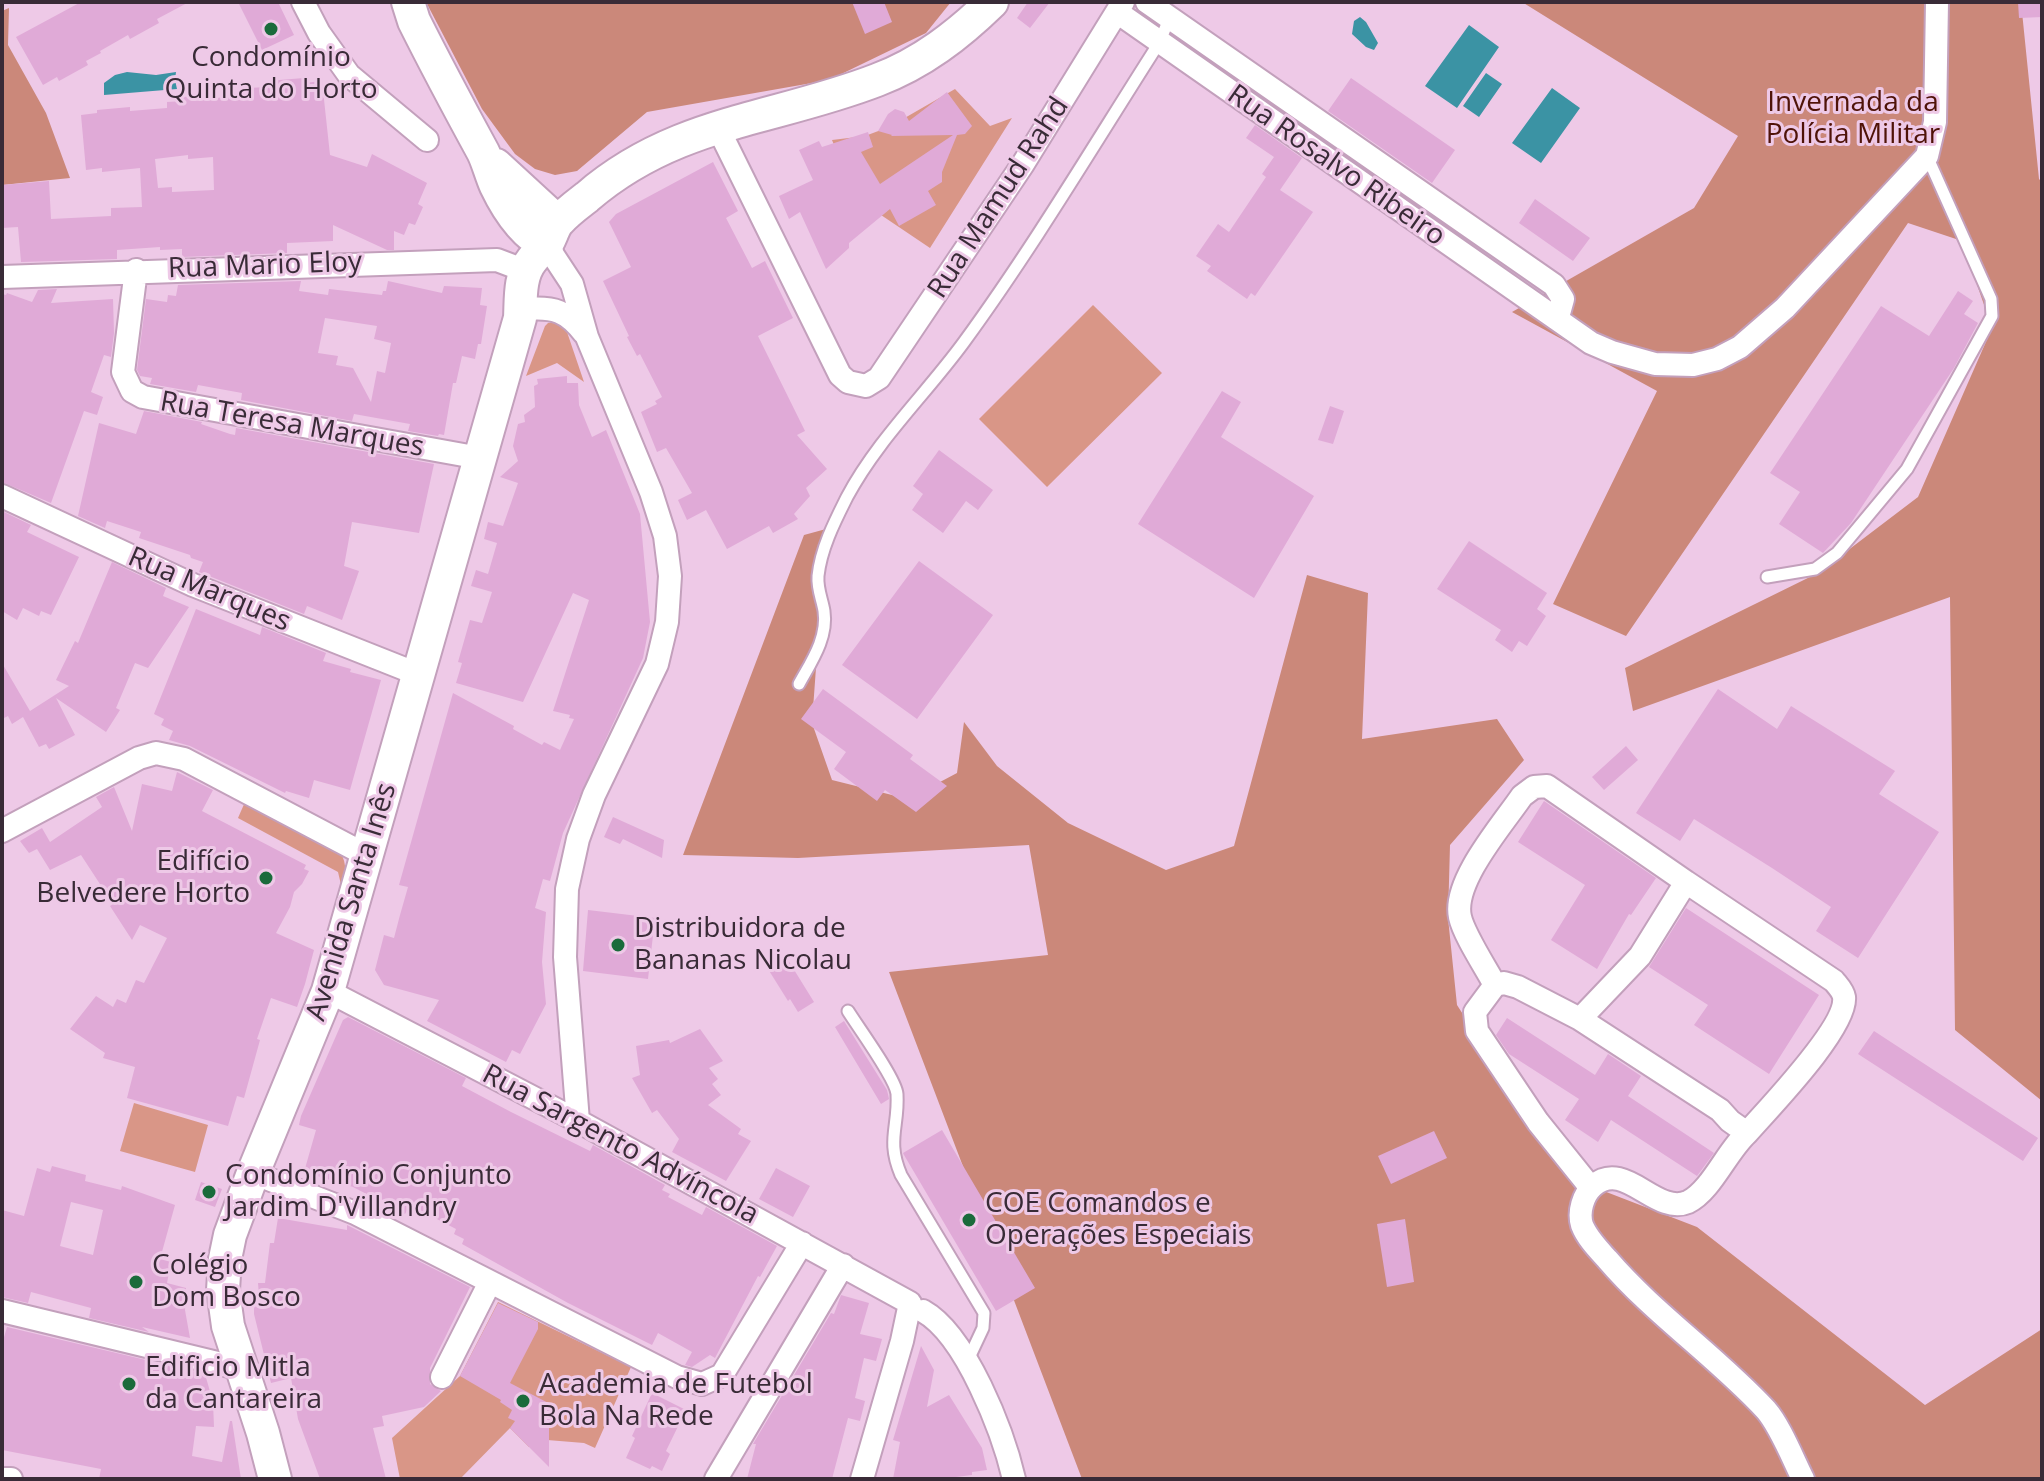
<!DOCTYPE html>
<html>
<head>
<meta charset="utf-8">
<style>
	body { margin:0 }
	#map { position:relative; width:2044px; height:1481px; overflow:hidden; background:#eec9e7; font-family:"Open Sans",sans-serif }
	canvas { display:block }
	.frame { position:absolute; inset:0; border:4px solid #392b37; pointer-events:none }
</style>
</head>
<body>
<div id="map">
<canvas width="2044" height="1481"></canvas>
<div class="frame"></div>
</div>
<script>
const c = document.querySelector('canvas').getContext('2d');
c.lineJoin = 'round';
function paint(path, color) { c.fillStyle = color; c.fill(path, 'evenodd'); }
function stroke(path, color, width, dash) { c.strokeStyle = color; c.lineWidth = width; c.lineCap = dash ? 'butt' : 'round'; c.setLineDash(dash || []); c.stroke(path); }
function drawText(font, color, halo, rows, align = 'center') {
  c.font = font + ' "Open Sans",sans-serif'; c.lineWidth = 6; c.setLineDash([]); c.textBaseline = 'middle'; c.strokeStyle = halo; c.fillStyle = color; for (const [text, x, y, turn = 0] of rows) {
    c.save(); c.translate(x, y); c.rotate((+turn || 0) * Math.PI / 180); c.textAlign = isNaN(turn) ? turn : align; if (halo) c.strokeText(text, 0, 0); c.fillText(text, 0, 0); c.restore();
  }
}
const green = new Path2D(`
	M955,89L990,126L1012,118L930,248L881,215L853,191L832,140L865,136L889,127Z
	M1093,305L1162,373L1047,487L979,419Z
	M556,322L567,332L584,382L557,363L526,376L545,326L548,323Z
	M245,802L340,852C348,864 345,876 342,889L338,872L238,818Z
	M134,1103L208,1125L195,1172L120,1151Z
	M498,1302L631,1367L595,1448L584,1443L535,1439L529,1447L510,1428L460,1479H400L392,1438L460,1376Z`);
const forest = new Path2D(`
	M426,2H951L926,33L829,80L647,112L577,171L555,175L535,169L515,154L482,109Z
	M1522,2H2021L2039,179L2042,182V1101L1955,1030L1950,597L1633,711L1625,668L1818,573L1918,497L1992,328L1962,241L1908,223L1626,636L1553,604L1657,391L1512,312L1694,208L1738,136Z
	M9,8L8,45L46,113L70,178L2,185V11Z
	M826,529L812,723L832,780L908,799L957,773L964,722L997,766L1068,823L1166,870L1234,846L1307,575L1368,593L1362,739L1497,719L1524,760L1450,845L1448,918L1457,1005L1532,1122L1583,1183L1697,1227L1925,1405L2042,1329V1479H1082L889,972L1048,955L1029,845L798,858L683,855L804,535Z`);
const water = new Path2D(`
	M1360,17L1366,22L1378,43L1374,50L1366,47L1352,34L1354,21Z
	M1469,25L1499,47L1457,108L1425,86Z
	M127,72L156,75L176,72L175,80L177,89L104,95V83L115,75Z
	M1486,73L1502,84L1479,117L1463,106Z
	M1552,88L1580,108L1541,163L1512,143Z`);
const building = new Path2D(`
	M81,2H189L157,19L159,23L130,39L128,35L100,51L101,53L86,61L88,65L59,81L57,77L43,85L16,37Z
	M238,2H278L294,35L262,50Z
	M852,2H884L892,22L865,34Z
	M1028,2H1050L1030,28L1017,18Z
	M2018,2H2042V17L2019,18Z
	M304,78V83L322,81L330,155L367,167L372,154L427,183L418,204L423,207L415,225L409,223L404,235L394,231V250H387L333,225V241L287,243V253L182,257V249L160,250V247L117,250V259L21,262L18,227L2,228V185L49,181L51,219L111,216V208L142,207L140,168L102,172V168L86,170L81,115L97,113V110L130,107V111L167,108V102L183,101V97L216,94V98L249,95L248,88L267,87V81ZM188,155V159L213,157L214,190L172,192V187L158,188L155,159Z
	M1351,78L1455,150L1432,183L1328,111Z
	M947,92L972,126L965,134L957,135L942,172V182L928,191L936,205L899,226L890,209L849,243V248L826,269L800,212L789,219L779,196L813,180L799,150L819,141L822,147L868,132L873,147L861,152L880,184L953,135L891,136L892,135L878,131L888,114L895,109L904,112L909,121Z
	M1255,125L1302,158L1280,190L1313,212L1255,296L1251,293L1247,299L1207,271L1211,266L1196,256L1218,224L1229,232L1266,177L1262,174L1274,157L1246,138Z
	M713,162L738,211L726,218L752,268L765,261L793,318L758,336L805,431L797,435L827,469L806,488L810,496L794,514L798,519L773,533L769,526L727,549L706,510L687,520L678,500L692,493L666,448L657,452L641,412L657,404L655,401L662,397L640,354L637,356L627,337L629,336L603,281L631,267L609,222L616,214Z
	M1535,199L1590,238L1573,261L1519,223Z
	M301,281L299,291L328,295L329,289L382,295L383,291H386L388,281L442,293L444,286L482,288L480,305L487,306L481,344H478L475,359L462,356L456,383H453L444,435L439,434L438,436L408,431L410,424L354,414L352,421L241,400L242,393L198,385L196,392L150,384L152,378L140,376L137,370L146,299L167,302L168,295L176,296L178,285ZM325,318L377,326L374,339L391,343L385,373L377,371L371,402L353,368L336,365L338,356L318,353Z
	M57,289L51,303L113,299L114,333L111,357L104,355L91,392L103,397L97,415L84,411L51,503L2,482V294L6,295L7,293L32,302L38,290Z
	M1958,291L1973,301L1964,314L1978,323L1954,368L1851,523L1823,553L1779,524L1800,492L1770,473L1881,306L1929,336Z
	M567,376V383H578L579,405L592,437L606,430L640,514L650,622L643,658L563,833L550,881L543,879L535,908L546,912L542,962L546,1004L520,1054L512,1050L506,1062L427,1021L439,1000L384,985L375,970L384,935L394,938L400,915L408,887L399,885L453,693L514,726L513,729L542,745L544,742L560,750L574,719L569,718L570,715L553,711L589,600L573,593L523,702L456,683L462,663L458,662L470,620L482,623L492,592L471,586L476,570L488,574L497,543L484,539L488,522L503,526L518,483L500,477L518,461L513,446L518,424L525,422L524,415L535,407L534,386L538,384L537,379Z
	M1222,391L1241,402L1221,437L1314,496L1254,598L1138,524Z
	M1330,406L1344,411L1333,444L1318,440Z
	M144,411L202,422L201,424L230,434L235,435L236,428L434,464L419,533L352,522L344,566L359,571L342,620L307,606L304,614L199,572L203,562L191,558L190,555L139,538L141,532L107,521L105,528L78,516L99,423L136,434Z
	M939,450L993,490L978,510L966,501L943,533L912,510L923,494L913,486Z
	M2,511L31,525L27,532L79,557L51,615L41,611L39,616L23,608L17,620L2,611Z
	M1469,541L1547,593L1537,609L1546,616L1527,646L1519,641L1512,652L1495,640L1501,630L1437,589Z
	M919,561L993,615L917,719L842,665Z
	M112,562L166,588L163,596L189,607L148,668L135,663L116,708L120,710L106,732L56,698L75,735L49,749L46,744L39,747L23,717L12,724L8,716L2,719V663L30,711L69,686L56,680L75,641L78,643Z
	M196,609L260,635L262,627L326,653L323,661L351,669L350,672L381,680L350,790L314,780L309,798L286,791L285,793L190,746L169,740L173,731L161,725L164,719L154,714Z
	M823,689L913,755L910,759L947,786L916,812L885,790L877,801L834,769L846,752L801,719Z
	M1718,689L1777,729L1791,706L1895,771L1879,794L1939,832L1858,958L1816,931L1831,907L1772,868L1694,819L1680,841L1636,813Z
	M1626,746L1638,760L1604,790L1592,777Z
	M177,772L213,790L202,811L306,865L304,869L309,871L302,884L294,892L290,907L276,933L314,950L305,984L297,1007L271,998L257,1039L260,1040L244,1098L237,1096L228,1126L127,1098L135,1067L103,1058L105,1053L70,1029L96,996L113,1007L117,999L126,1003L136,980L144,983L167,938L140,925L132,940L110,906L113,904L81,855L50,870L37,849L29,853L20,841L42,828L50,842L102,807L96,797L114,787L132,831L142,784L172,791Z
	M1544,801L1656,878L1631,915L1629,914L1597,969L1551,940L1585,885L1518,842Z
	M613,817L664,840L662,858L623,839L620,844L604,837Z
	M1686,908L1819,995L1769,1074L1694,1025L1708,1005L1649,967Z
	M588,910L655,918L648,979L583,971Z
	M783,960L785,962L788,960L814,1002L798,1012L790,999L788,1001L768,969Z
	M348,1017L466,1078L462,1086L511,1112L590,1151L593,1145L665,1185L662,1190L670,1194L668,1197L702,1215L706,1207L777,1246L760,1277L758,1276L715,1358L710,1355L692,1367L685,1365L692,1352L658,1333L652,1345L568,1303L462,1244L464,1239L454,1234L456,1229L410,1205L405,1214L353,1187L304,1172L316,1130L299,1125L301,1116L343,1020Z
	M1507,1018L1595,1075L1608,1054L1641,1076L1628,1096L1714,1153L1700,1172L1697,1176L1611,1120L1598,1142L1565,1120L1579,1099L1509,1054L1496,1035Z
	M844,1021L887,1090L889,1099L881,1104L835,1027Z
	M700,1029L723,1061L709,1068L718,1079L712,1084L721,1095L708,1105L741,1129L738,1134L751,1141L726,1181L672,1152L679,1139L657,1110L652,1113L632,1078L640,1075L636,1046L669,1040L670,1043Z
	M1874,1031L2038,1138L2023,1161L1858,1054Z
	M942,1130L1035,1288L996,1311L904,1155L903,1153Z
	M1434,1131L1447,1158L1391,1184L1378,1156Z
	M52,1166L86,1175L85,1181L121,1190L122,1186L175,1205L160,1259L171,1262L167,1283L186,1288L185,1310L190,1338L142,1327L149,1332L89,1318L91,1308L31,1292L28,1303L2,1297V1210L24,1216L37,1168L50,1172ZM71,1202L103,1210L93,1255L60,1246Z
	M776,1168L810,1186L793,1217L759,1199Z
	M201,1182L222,1189L215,1207L195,1200Z
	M278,1218L347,1230V1225L470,1287L430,1368V1384L441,1391L424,1407L382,1416L384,1426L373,1428L386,1479H320L298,1419L291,1378L271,1383L254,1314V1296H259L258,1283H265L270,1243H274Z
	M1405,1219L1414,1282L1387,1287L1377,1224Z
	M841,1295L869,1303L860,1334L882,1339L876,1361L864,1358L855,1398L865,1401L860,1421L848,1418L832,1479H747L756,1444H753L831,1313L834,1314Z
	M498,1303L538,1322V1329L510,1383L556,1407L549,1423V1467L510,1428L515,1421L508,1418L512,1410L500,1402L501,1400L460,1376Z
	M7,1327L205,1374L213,1402L214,1427L196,1426L192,1456L222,1462L230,1421H232L241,1479H99L101,1469L2,1450V1344Z
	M921,1346L934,1370L927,1407L949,1395L982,1448L987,1470L972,1472V1475L940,1479H893L900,1442L893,1440Z
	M652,1393L686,1410L666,1451L670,1454L662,1471L652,1466L650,1469L626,1458L635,1438L632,1436Z`);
const service = new Path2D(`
	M1767,577L1815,569L1837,553L1907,469L1992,316L1991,299L1927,156
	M799,684C811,662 828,638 824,611C822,599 817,589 818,576C821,548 835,521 847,497C878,439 926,394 964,342C1034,246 1095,143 1159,43L1170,17
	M848,1011C858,1027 896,1079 897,1094C899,1127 886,1140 901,1175L984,1313L983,1328L968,1360`);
const minor = new Path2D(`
	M303,2L319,33L349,75L427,140
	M1147,2L1554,285L1563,299L1558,317
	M1117,12L1591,343L1612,352L1655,364L1693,365L1717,359L1740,347L1785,308L1927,156L1935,122L1937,2
	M717,126L840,375L848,382L866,386L879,378L1023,164L1123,2
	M547,246L572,284L587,337L651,492L665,536L670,576L667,622L657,664L594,795L578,839L567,889L565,957L578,1121
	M136,270L123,372L132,391L143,397L480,458
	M2,277L497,260L526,271
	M527,309C554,307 567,311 584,333
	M2,496L193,585L420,675
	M2,831L139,758L156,753L184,759L368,856
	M1495,985C1486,968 1464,935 1460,917C1452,882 1503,824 1522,796L1534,787L1547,786L1686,882
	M328,991L578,1121L910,1303L902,1341L862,1479
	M1580,1019L1640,956L1686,882L1834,981C1838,986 1843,991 1844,997C1848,1027 1767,1110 1747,1133
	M253,1173L355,1213L677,1377L702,1384L722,1375L802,1243
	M1591,1188L1538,1122L1477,1031L1475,1012L1495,985L1504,983L1518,987L1580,1019L1720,1110L1730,1121L1747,1133C1727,1151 1711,1191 1688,1202C1655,1216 1625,1158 1593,1186C1583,1195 1578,1212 1582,1225C1587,1238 1598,1249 1607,1259C1654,1314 1716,1356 1766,1410C1780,1426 1793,1459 1803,1479
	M2,1311L242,1369
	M923,1311C966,1335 1003,1432 1014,1479
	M442,1377L490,1282
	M2,1479H11
	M716,1479L843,1265`);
const secondary = new Path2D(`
	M408,2L414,21C436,65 459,108 483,152C488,162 491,175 496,186C507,209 523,234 547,246
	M496,165L558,222
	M275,1479L263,1433L228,1326L223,1290L225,1259L230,1235L253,1173L328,991L520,318C521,299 519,276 532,260C537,253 544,249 548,242C552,235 554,226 559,221C567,212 578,204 587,197C675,121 774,120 877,80C922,63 958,35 992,2`);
const markers = [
	[271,29,8,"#1a6b3b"],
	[266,878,8,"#1a6b3b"],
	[618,945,8,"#1a6b3b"],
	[209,1192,8,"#1a6b3b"],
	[969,1220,8,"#1a6b3b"],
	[136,1282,8,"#1a6b3b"],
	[129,1384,8,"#1a6b3b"],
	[523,1401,8,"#1a6b3b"]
];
const poiNames = [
	["Condomínio",271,58,"center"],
	["Quinta do Horto",271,90,"center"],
	["Edifício",250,862,"right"],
	["Belvedere Horto",250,894,"right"],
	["Distribuidora de",634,929],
	["Bananas Nicolau",634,961],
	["Condomínio Conjunto",225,1176],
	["Jardim D'Villandry",225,1208],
	["COE Comandos e",985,1204],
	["Operações Especiais",985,1236],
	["Colégio",152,1266],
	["Dom Bosco",152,1298],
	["Edificio Mitla",145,1368],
	["da Cantareira",145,1400],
	["Academia de Futebol",539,1385],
	["Bola Na Rede",539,1417]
];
const parkNames = [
	["Invernada da",1853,103],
	["Polícia Militar",1853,135]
];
const streetNames = [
	["Rua Rosalvo Ribeiro",1336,166,35],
	["Rua Mamud Rahd",999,198,-57],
	["Rua Mario Eloy",265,266,-2],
	["Rua Teresa Marques",292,425,10],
	["Rua Marques",209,590,23],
	["Avenida Santa Inês",352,902,-73],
	["Rua Sargento Advíncola",620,1145,28]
];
paint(green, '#d99687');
paint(forest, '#cb887a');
paint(water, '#3b93a4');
paint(building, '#e0aad7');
stroke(service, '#c3a0bc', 15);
stroke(minor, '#c3a0bc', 26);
stroke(secondary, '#c3a0bc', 36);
stroke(service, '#fff', 11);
stroke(minor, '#fff', 22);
stroke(secondary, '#fff', 32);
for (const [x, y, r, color] of markers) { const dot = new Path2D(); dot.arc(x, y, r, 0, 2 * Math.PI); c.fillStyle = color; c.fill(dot); stroke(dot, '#eec9e7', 3); }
drawText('28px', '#392b37', '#eec9e7', poiNames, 'left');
drawText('28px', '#4f1308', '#eec9e7', parkNames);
drawText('28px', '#392b37', '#eec9e7', streetNames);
</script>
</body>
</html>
